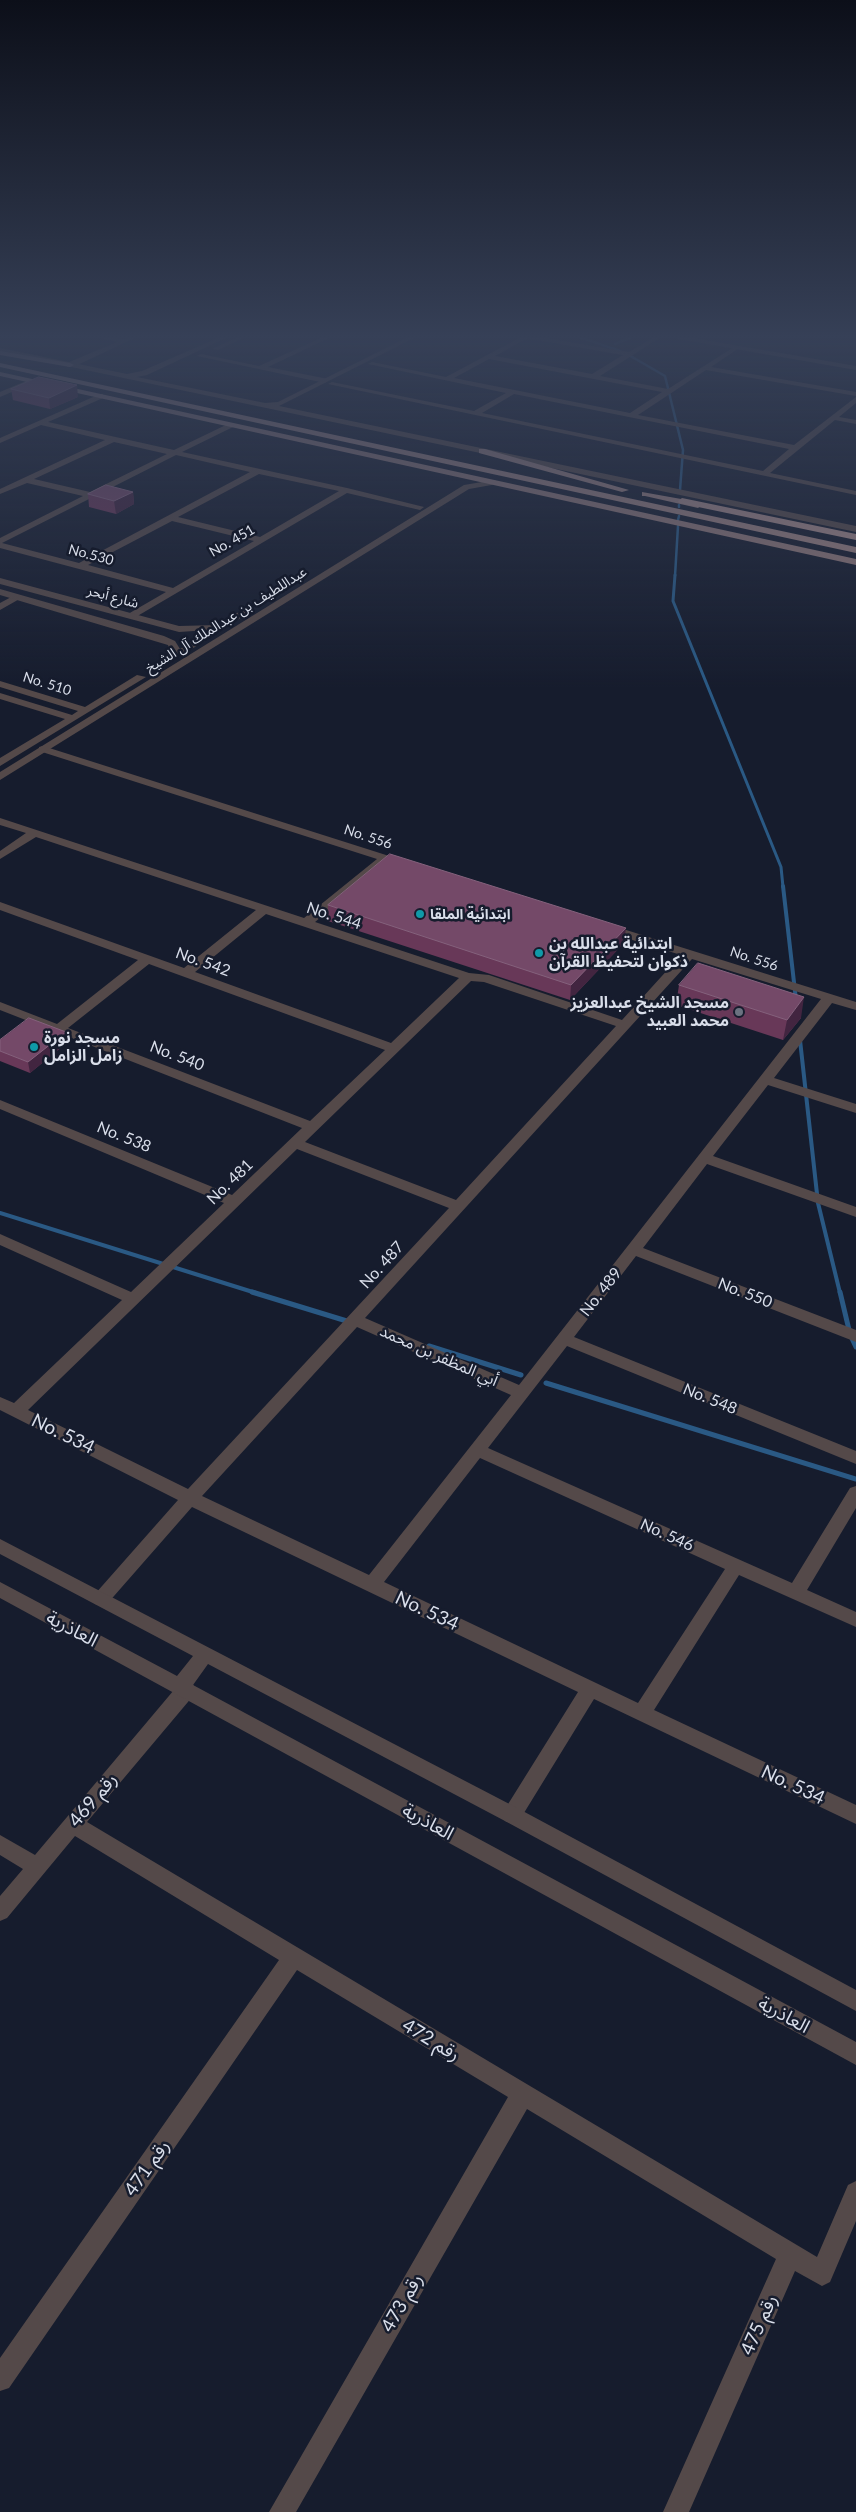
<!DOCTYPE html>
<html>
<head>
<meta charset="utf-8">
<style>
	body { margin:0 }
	canvas { display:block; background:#161c2d }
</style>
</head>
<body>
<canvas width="856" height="2512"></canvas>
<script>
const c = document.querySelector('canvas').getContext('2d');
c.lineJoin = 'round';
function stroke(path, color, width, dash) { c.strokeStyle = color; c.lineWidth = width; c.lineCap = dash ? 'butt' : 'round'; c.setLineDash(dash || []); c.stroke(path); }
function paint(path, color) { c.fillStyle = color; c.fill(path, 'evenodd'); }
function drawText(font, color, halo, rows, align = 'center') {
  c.font = font + ' Lato,"Noto Sans Arabic",sans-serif'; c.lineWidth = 5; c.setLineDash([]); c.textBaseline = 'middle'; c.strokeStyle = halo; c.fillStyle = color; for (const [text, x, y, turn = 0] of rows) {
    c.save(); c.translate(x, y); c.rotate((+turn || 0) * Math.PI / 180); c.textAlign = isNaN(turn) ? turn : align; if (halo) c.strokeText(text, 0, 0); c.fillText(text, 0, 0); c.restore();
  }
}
const streamFar3 = new Path2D(`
	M579,337L620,351
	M615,344L632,337
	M627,354L665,376L683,450L680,490
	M679,505V507
	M678,520L679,516
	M675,576L678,526`);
const streamFar2 = new Path2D(`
	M675,575L673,601L781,867L783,887`);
const streamFar1 = new Path2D(`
	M783,886L796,1000
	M800,1040L818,1203L840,1293
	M0,1213L256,1293`);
const stream = new Path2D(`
	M252,1292L350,1322
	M840,1292L850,1334L856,1347
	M429,1346L521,1375
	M546,1383L856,1479`);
const minor = new Path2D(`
	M97,337L124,339L137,337L73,367H67V363L117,342Z
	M323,337H331L268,367L328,379L325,383L197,356L201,354L259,366Z
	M521,337H540L629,352L654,337H661L600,376L668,389L737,345L739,348L711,367L856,392V396L706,370L638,415L794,445L856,397V403L839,417L856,420V424L835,420L770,473L856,491V495L328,384L332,382L474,411L506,393L368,364L372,362L446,377ZM528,338L530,339L623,355L592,374L495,356ZM489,359L662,392L630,413L454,378ZM514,394L789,449L763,471L482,413Z
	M26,381L33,383L0,397V392Z
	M100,394H103V398L48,422L174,450L230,423L234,425L233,427L182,452L347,488L424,507L420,510L347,493L134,618H128V614L166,592L0,548V538L83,496L27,483L0,494V489L105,440L41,425L0,443V438ZM114,442L167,454L90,492L34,479ZM176,455L250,472L79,563L2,543ZM259,474L339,491L260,537L178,517ZM172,521L254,541L173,588L88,565Z
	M15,595L23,597L0,610V603Z
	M43,746L408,862L410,864L404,867L388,862L315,922L469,973L489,975L622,1020L681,955L603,931L601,928L603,925L607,924L856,1002V1010L832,1003L774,1078L856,1104V1113L768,1085L713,1156L856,1207V1217L707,1164L643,1248L856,1330V1342L636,1256L574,1337L856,1451V1464L567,1346L488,1448L792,1583L850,1488L856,1486V1508L807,1590L856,1612V1627L739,1575L654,1710L856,1805V1824L594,1699L519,1821L512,1824L505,1821L502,1815L505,1809L578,1692L192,1507L107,1604L101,1606L95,1604L92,1599L95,1594L178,1500L0,1410V1397L14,1403L122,1300L0,1245V1234L131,1292L224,1203L0,1109V1100L232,1195L302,1128L0,1010V1002L57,1024L138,960L0,910V902L184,968L256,910L36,837L0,859V851L26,833L0,825V818L304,918L377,859L39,751V747ZM266,914L459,978L391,1043L195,972ZM692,959L821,999L519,1385L365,1318ZM149,964L385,1050L310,1121L68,1028ZM471,981L484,982L616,1026L456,1200L305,1142ZM297,1149L449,1208L188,1489L28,1410ZM357,1327L511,1395L369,1575L202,1496ZM480,1458L725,1569L638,1703L384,1582Z
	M186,1682L193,1684L195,1690L193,1696L87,1822L817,2257L848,2185L856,2181V2221L830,2282L822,2286L795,2271L689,2512H663L776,2259L527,2109L296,2512H269L508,2097L297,1970L9,2388L0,2391V2358L279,1960L75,1836L7,1918L0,1921V1896L23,1869L0,1855V1835L35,1855L179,1684Z`);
const tertiary = new Path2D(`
	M220,337H228L147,375L137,377L265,403L278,402L408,337H416L279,406L856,526V532L0,352V348L127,374L142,371Z
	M238,337H246L218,350L212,349Z
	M675,337H688L856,366V370L678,339Z
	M494,480L498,482L497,484L469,489L0,780V772L464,485Z
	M0,578L179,626L218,625L242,610L250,612L187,652H181L165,666L160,663L171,652L168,645L0,595V589L164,636L175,641L180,649L209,630L179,632L0,584Z
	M137,675L146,677L0,766V758L65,719L0,699V693L72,715L78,711L0,687V681L85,707Z
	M0,1539L519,1809L856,1990V2011L505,1821L208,1664L193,1685L856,2042V2065L0,1598V1582L177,1676L193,1656L0,1554Z`);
const primary = new Path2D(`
	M0,351L70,363L74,365L70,367L0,355Z
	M0,372L856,559V565L0,376Z`);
const trunk = new Path2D(`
	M0,363L856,547V553L0,367Z
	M479,449H485L629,490L622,492L479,453Z
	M642,492L698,502L702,505L698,508L645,496H642Z`);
const motorway = new Path2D(`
	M682,498L856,534V540L679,503L678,501Z`);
const wall = new Path2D(`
	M11,389L78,397L50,409L13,400Z
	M133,492L134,504L116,514L89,507L88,494Z
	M328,905L624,943L570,1000L328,921Z
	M679,985L801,1018L783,1040L676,1005Z
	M66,1032L68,1042L30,1073L0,1061V1040Z`);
const shadedWall = new Path2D(`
	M77,385L78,397L50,409L49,398Z
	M133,492L134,504L116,514L114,501Z
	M626,928L624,943L570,1000L571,985Z
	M804,997L801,1018L783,1040L787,1020Z
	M66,1032L68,1042L30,1073L28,1062Z`);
const building = new Path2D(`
	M39,377L77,385L49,398L11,389Z
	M106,485L133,492L114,501L88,494Z
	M390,854L626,928L571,985L328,905Z
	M698,963L804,997L787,1020L679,985Z
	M29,1018L66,1032L28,1062L0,1051V1040Z`);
const markers = [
	[420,914,5,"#0f9aa8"],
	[539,953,5,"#0f9aa8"],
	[739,1012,5,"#6b7280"],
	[34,1047,5,"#0f9aa8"]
];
const farStreetnames = [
	["No. 451",232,541,-30],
	["No.530",91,555,15],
	["شارع أبحر",113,597,15],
	["عبداللطيف بن عبدالملك آل الشيخ",226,620,-32],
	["No. 510",47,684,17],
	["No. 556",368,837,18],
	["No. 556",754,959,18]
];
const farPoinames = [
	["ابتدائية الملقا",430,914]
];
const streetNames = [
	["No. 544",334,916,18],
	["No. 542",203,962,20],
	["No. 540",177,1056,21],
	["No. 538",124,1137,22],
	["No. 481",230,1182,-44],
	["No. 487",382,1265,-48],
	["No. 489",601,1292,-52],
	["No. 550",745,1293,21],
	["أبي المظفر بن محمد",439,1356,24],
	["No. 548",710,1399,22],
	["No. 546",667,1535,24]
];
const poiNames = [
	["ابتدائية عبدالله بن",549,944],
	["ذكوان لتحفيظ القرآن",549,962],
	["مسجد الشيخ عبدالعزيز",729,1003,"right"],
	["محمد العبيد",729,1021,"right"],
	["مسجد نورة",44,1038],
	["زامل الزامل",44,1056]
];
const nearStreetnames = [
	["No. 534",63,1434,26],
	["No. 534",427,1611,25],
	["العاذرية",72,1629,28],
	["No. 534",793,1785,25],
	["رقم 469",93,1800,-50],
	["العاذرية",428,1822,29],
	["العاذرية",784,2015,29],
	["رقم 472",431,2040,31],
	["رقم 471",147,2168,-55],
	["رقم 473",402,2303,-60],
	["رقم 475",759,2325,-66]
];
stroke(streamFar3, '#2a5984', 2.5);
stroke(streamFar2, '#2a5984', 3);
stroke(streamFar1, '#2a5984', 4);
stroke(stream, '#2a5984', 5);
paint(minor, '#544949');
paint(tertiary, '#544949');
paint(primary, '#8c7576');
paint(trunk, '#977e7e');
paint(motorway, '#a28787');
paint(wall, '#683858');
paint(shadedWall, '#422540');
paint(building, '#744968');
stroke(building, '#84617c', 1);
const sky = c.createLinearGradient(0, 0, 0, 688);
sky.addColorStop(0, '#0c0f19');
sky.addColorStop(0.49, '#364057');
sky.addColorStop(1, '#36405700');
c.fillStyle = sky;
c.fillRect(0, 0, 856, 688);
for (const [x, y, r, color] of markers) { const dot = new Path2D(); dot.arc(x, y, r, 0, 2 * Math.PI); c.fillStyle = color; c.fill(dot); stroke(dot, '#161c2d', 2); }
drawText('14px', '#d9deea', '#161c2d', farStreetnames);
drawText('bold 14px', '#d9deea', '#161c2d', farPoinames, 'left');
drawText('16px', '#d9deea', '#161c2d', streetNames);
drawText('bold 16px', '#d9deea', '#161c2d', poiNames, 'left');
drawText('19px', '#d9deea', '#161c2d', nearStreetnames);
</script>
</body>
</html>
